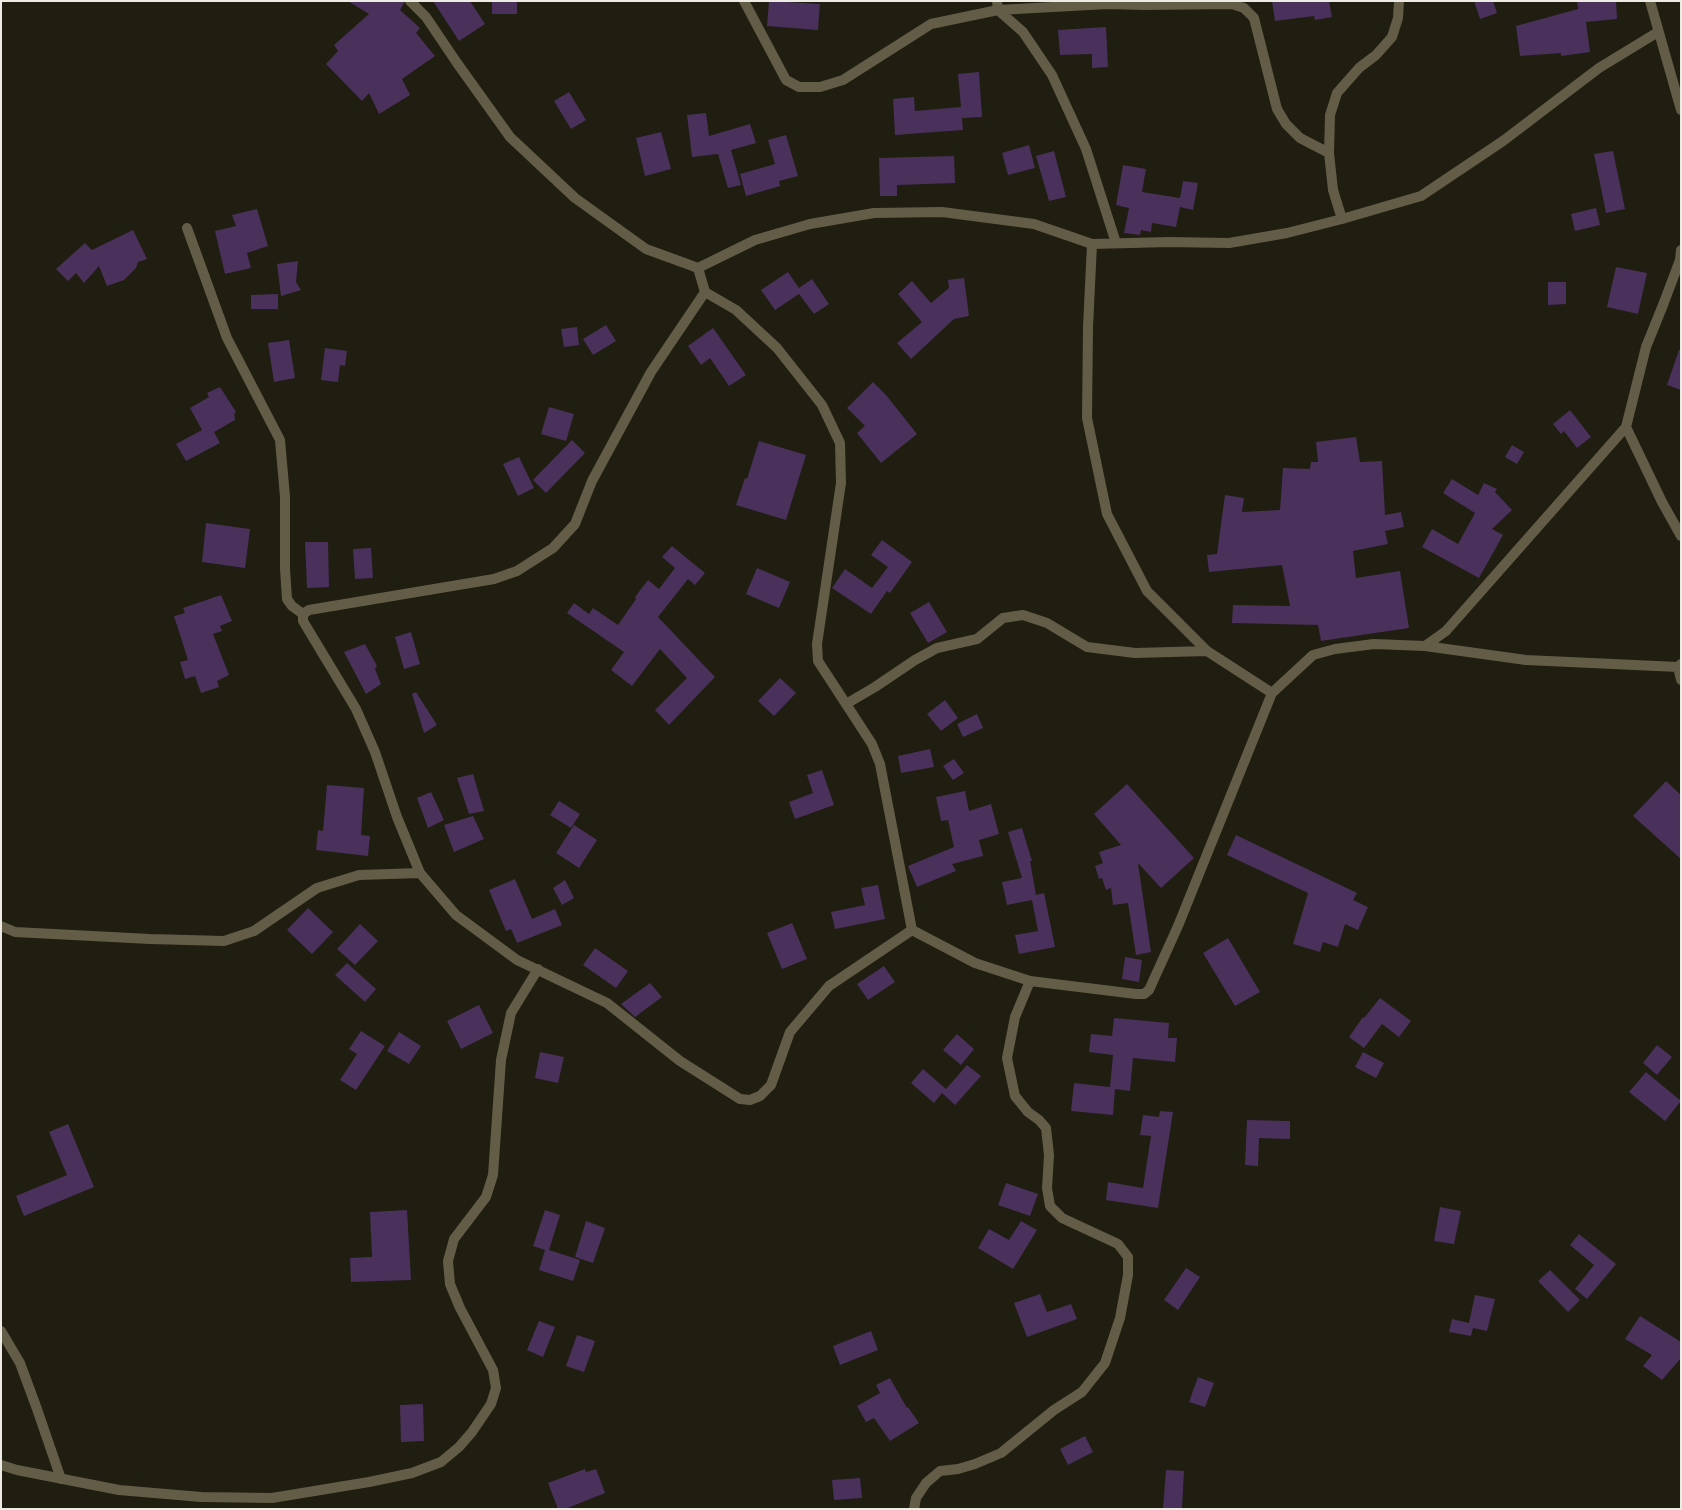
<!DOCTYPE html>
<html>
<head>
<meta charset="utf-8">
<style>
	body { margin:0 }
	#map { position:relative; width:1682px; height:1510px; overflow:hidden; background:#201d11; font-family:Helvetica,sans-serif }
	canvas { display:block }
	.frame { position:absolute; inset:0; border:2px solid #edebe3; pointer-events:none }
</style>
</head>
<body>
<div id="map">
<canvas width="1682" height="1510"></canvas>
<div class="frame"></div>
</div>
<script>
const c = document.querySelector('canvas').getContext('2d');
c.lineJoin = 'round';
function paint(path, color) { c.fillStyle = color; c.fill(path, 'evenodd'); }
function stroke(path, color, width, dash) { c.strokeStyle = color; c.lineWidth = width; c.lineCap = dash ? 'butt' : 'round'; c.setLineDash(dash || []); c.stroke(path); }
const building = new Path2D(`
	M348,1H404V3L400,10L420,28L416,33L435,56L402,79L410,95L379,114L369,93L362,101L326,64L338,51L334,45L369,14Z
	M433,1H470L485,24L459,41Z
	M492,1H517V14H492Z
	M769,1L820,4L818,30L767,26Z
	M1272,1H1329L1332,17L1315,20L1314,16L1275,21Z
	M1474,1H1493L1497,13L1480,19Z
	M1577,1H1616L1617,19L1586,22L1590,52L1561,56V53L1520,56L1516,26L1578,9Z
	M1106,27L1108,67L1092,68V54L1060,55L1058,30Z
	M979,72L982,117L962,118L963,130L895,135L893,99L914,97L915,111L961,107L958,74Z
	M569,92L586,120L571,129L554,101Z
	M706,113L709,136L750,124L756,143L731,150L741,185L728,188L718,154L692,157L687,115Z
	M661,132L671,169L645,176L636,138Z
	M786,135L798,176L779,181L780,186L746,196L740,174L775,164L768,140Z
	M1029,145L1035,168L1008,175L1002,153Z
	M1054,151L1066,197L1049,201L1036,156Z
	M1613,151L1625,209L1606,213L1594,154Z
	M954,156L955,183L897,185V196H880L879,158Z
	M1123,165L1146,169L1142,192L1180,198L1183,181L1198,183L1193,210L1180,207L1176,227L1152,223L1151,232L1141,230L1140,235L1124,233L1129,208L1116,205Z
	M1596,208L1600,225L1575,231L1571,214Z
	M257,209L268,246L247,253L251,268L225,274L215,231L236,226L232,215Z
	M133,230L147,259L138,262L136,268L124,280L107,286L99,266L84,283L76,273L68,281L56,269L85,243L92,250Z
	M298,261L296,282L301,290L281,296L277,264Z
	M1616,267L1647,273L1638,314L1607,307Z
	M788,272L799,288L812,279L829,304L814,314L799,294L775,310L761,290Z
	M964,278L969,316L954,319L911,359L897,343L922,322L898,294L912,281L931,303L949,288L948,280Z
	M1548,282H1566V304L1548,305Z
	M278,294V309H251V295Z
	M606,325L616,341L593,355L583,339Z
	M577,327L579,345L564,347L561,329Z
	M713,328L746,375L729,386L710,358L701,365L688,346Z
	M289,340L295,378L274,382L268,343Z
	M325,348L347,351L345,366L340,365L338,382L321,380Z
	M1679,350H1681V390L1667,385Z
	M873,382L886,395L917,434L881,463L857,433L865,426L847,408Z
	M220,387L236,412L234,414L235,420L214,432L220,443L186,461L176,444L202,430L190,408L209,397L207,393Z
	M549,407L574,414L566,441L541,434Z
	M1570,410L1591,437L1577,448L1564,431L1561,434L1553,424Z
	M1356,437L1360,462L1382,461L1385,515L1401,512L1404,527L1385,531L1388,544L1353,551L1356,578L1400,571L1409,628L1321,641L1318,625L1232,623L1233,605L1290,606L1282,565L1209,572L1207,555L1217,554L1225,495L1244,498L1242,512L1280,510L1283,468L1310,469L1311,462H1318L1316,442Z
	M572,440L585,453L546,493L533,480Z
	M759,441L806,455L786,520L736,505L745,478L747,479Z
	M1512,445L1524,452L1517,464L1505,457Z
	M519,457L534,488L518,496L503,464Z
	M1452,479L1478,495L1484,483L1497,489L1495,492L1512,510L1492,529L1503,535L1479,578L1422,547L1432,529L1458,544L1475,513L1443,493Z
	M206,523L250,529L245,568L202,562Z
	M882,540L912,562L890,593L887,591L871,614L832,588L845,569L872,588L888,567L871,555Z
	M305,542H328L329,587L307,588Z
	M672,546L705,573L695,585L688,579L658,617L715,677L669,725L655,710L687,678L660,649L632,686L611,670L624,652L567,613L574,603L589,614L593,608L618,625L636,599L635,597L648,580L659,589L675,568L662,557Z
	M371,548L373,578L355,579L353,549Z
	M757,568L790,582L779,608L746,594Z
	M221,595L232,621L220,626L222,631L213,634L229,675L217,681L219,687L201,693L195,676L185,679L180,662L188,660L174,616L185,613L183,608Z
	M929,602L947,632L928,643L910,613Z
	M411,632L420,664L404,669L395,637Z
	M365,644L377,666L375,669L381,684L366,694L344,652Z
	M780,678L796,693L774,716L758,701Z
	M416,692L437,725L424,733L412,694Z
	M945,700L958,718L941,731L927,714Z
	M977,714L983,728L963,737L957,724Z
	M930,749L934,767L901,773L898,756Z
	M954,759L964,773L953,780L943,766Z
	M822,770L834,805L795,819L789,802L813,793L807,775Z
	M473,774L484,811L469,814L457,778Z
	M1666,781L1681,795V859L1633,816Z
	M1127,784L1194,858L1161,888L1138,863L1151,952L1136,955L1128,903L1113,905L1111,888L1106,890L1102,878L1099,879L1095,866L1103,863L1099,852L1121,845L1094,814Z
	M327,785L364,788L361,835L370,836L368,856L316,850L318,830L323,831Z
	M965,791L969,811L991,804L999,834L979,840L983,856L952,864L956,871L917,887L908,866L954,847L948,820L941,821L936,797Z
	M431,792L444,820L428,828L417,798Z
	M559,801L580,814L571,828L550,815Z
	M473,816L484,839L454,852L444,825Z
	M574,825L597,840L579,868L556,853Z
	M1022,828L1032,861H1030L1036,895L1044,893L1055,947L1019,954L1015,935L1038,931L1032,900L1007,905L1002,882L1022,878L1008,832Z
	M1236,835L1357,893L1353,900L1368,907L1358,930L1345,924L1338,947L1323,942L1320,952L1293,944L1308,893L1227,855Z
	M515,879L532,919L555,909L562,925L517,943L511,929L506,931L489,890Z
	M565,880L574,898L562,905L553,888Z
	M878,885L885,919L835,929L831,912L865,905L861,888Z
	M308,908L333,932L312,954L287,930Z
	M792,923L807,959L782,969L767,933Z
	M360,924L378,941L355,965L337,949Z
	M1228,938L1260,992L1235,1006L1203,953Z
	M595,948L628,971L616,988L583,965Z
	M1125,957L1142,960L1139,982L1122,979Z
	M347,963L376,989L365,1002L335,975Z
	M884,966L895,982L868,1000L857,984Z
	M650,983L662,997L635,1017L621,1004Z
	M1380,998L1411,1021L1399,1037L1382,1024L1364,1048L1349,1037L1363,1017L1364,1018Z
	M479,1005L493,1033L461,1049L447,1021Z
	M1114,1018L1169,1023L1168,1038H1177L1175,1062L1133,1058L1130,1091L1115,1089L1113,1115L1071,1111L1074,1083L1110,1087L1113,1055L1089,1052L1091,1034L1112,1036Z
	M361,1031L385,1046L356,1090L340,1080L357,1054L349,1049Z
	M399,1032L421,1046L409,1064L387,1051Z
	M957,1034L974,1049L961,1065L943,1050Z
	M1657,1045L1672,1057L1657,1075L1643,1063Z
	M540,1052L564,1057L558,1083L535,1078Z
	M1363,1052L1384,1063L1376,1078L1355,1067Z
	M967,1065L981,1076L955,1105L942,1093L934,1103L911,1083L923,1069L946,1089Z
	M1646,1072L1681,1101L1665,1121L1629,1092Z
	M1160,1111L1173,1112L1158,1208L1106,1200L1108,1182L1143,1188L1151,1136L1140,1135L1143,1115L1159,1117Z
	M1247,1120L1290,1121V1139L1259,1138L1258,1166L1245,1165Z
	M68,1124L94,1187L24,1216L16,1196L67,1175L49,1132Z
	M1006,1183L1038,1194L1030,1216L998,1205Z
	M1440,1207L1461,1211L1454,1244L1434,1241Z
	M407,1210L411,1280L351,1282L350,1258L372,1257L370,1212Z
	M545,1210L560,1215L549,1250L580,1260L573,1281L539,1270L545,1250L533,1246Z
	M586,1221L605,1228L593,1263L575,1257Z
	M1021,1221L1037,1230L1013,1269L978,1248L989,1229L1009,1240Z
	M1579,1234L1616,1264L1587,1299L1575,1289L1594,1265L1570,1245Z
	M1186,1268L1200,1277L1178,1310L1164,1300Z
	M1550,1270L1580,1300L1568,1312L1538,1281Z
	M1040,1294L1047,1312L1071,1304L1077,1319L1027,1337L1014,1303Z
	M1475,1295L1495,1299L1487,1331L1473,1328L1471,1336L1449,1332L1452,1319L1469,1323Z
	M1640,1316L1681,1342V1358L1662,1380L1643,1366L1652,1355L1625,1339Z
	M539,1321L555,1327L543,1357L527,1350Z
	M871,1331L878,1350L840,1365L833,1346Z
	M577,1335L595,1341L584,1372L566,1366Z
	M1198,1377L1214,1383L1205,1407L1189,1402Z
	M890,1378L907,1408L908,1407L919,1423L890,1441L874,1418L866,1422L857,1406L880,1393L876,1385Z
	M423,1404L424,1441L401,1442L400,1405Z
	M1085,1436L1093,1452L1068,1465L1060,1449Z
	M585,1469L586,1472L596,1469L605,1493L565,1509H558L548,1483Z
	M1166,1470L1184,1471L1182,1509H1163Z
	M860,1478L862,1498L834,1500L832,1480Z`);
const street = new Path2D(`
	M410,1L426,17L457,63L510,137L575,198L646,249L698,268L755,240L810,224L874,213L942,212L1034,224L1092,244L1088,327L1087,418L1107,514L1147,591L1207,651L1272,693
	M744,1L786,80L799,87H820L843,80L931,24L998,10L1108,4L1144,5L1232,4L1244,8L1254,18L1277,109L1286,124L1300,138L1329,153
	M997,1L998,10L1023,32L1052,75L1086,149L1116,243
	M1650,1L1681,110
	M1342,219L1333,190L1329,153L1330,115L1337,93L1359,68L1376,55L1392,37L1398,18L1399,1
	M187,228L227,338L280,440L285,497V569L287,599L292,606L303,614
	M1092,244L1169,242L1229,243L1287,233L1342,219L1421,196L1503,141L1599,68L1658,32
	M1681,250L1680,260L1663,305L1646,347L1626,427L1662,502L1681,536
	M698,268L705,292L736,310L777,348L822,405L840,443L841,483L817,644L818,661L872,744L880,764L912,930
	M1425,646L1446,631L1626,427
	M1678,667L1681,680
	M846,704L875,687L915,660L937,648L977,639L1003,618L1023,615L1047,623L1087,647L1135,653L1207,651
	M420,873L397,817L375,752L356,709L303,621V614L309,610L494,579L517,571L553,548L575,524L592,481L651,372L705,292
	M1,926L15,932L150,939L224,941L254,931L317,888L359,875L420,873L456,915L517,960L607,1003L680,1061L740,1099L750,1100L760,1096L771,1085L790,1032L829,986L912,930L975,963L1030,981L1136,994H1144L1149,990L1178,926L1272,693L1313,655L1335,649L1374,644L1425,646L1526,660L1678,667L1681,664
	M1,1331L20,1363L37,1409L61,1479
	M1,1465L17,1470L119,1490L201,1497L272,1498L369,1482L412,1473L441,1462L459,1447L472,1432L491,1404L496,1388L493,1370L460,1308L450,1284L448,1261L454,1239L486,1197L493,1175L501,1060L511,1013L538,969
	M914,1509L916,1498L926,1483L940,1471L958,1469L975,1464L1001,1453L1054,1410L1082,1392L1105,1363L1120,1318L1128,1275V1257L1118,1244L1062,1218L1050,1206L1047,1188L1049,1155L1046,1128L1039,1120L1028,1112L1015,1096L1007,1058L1015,1017L1030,981`);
paint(building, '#49315b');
stroke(street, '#635d47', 10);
</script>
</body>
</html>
